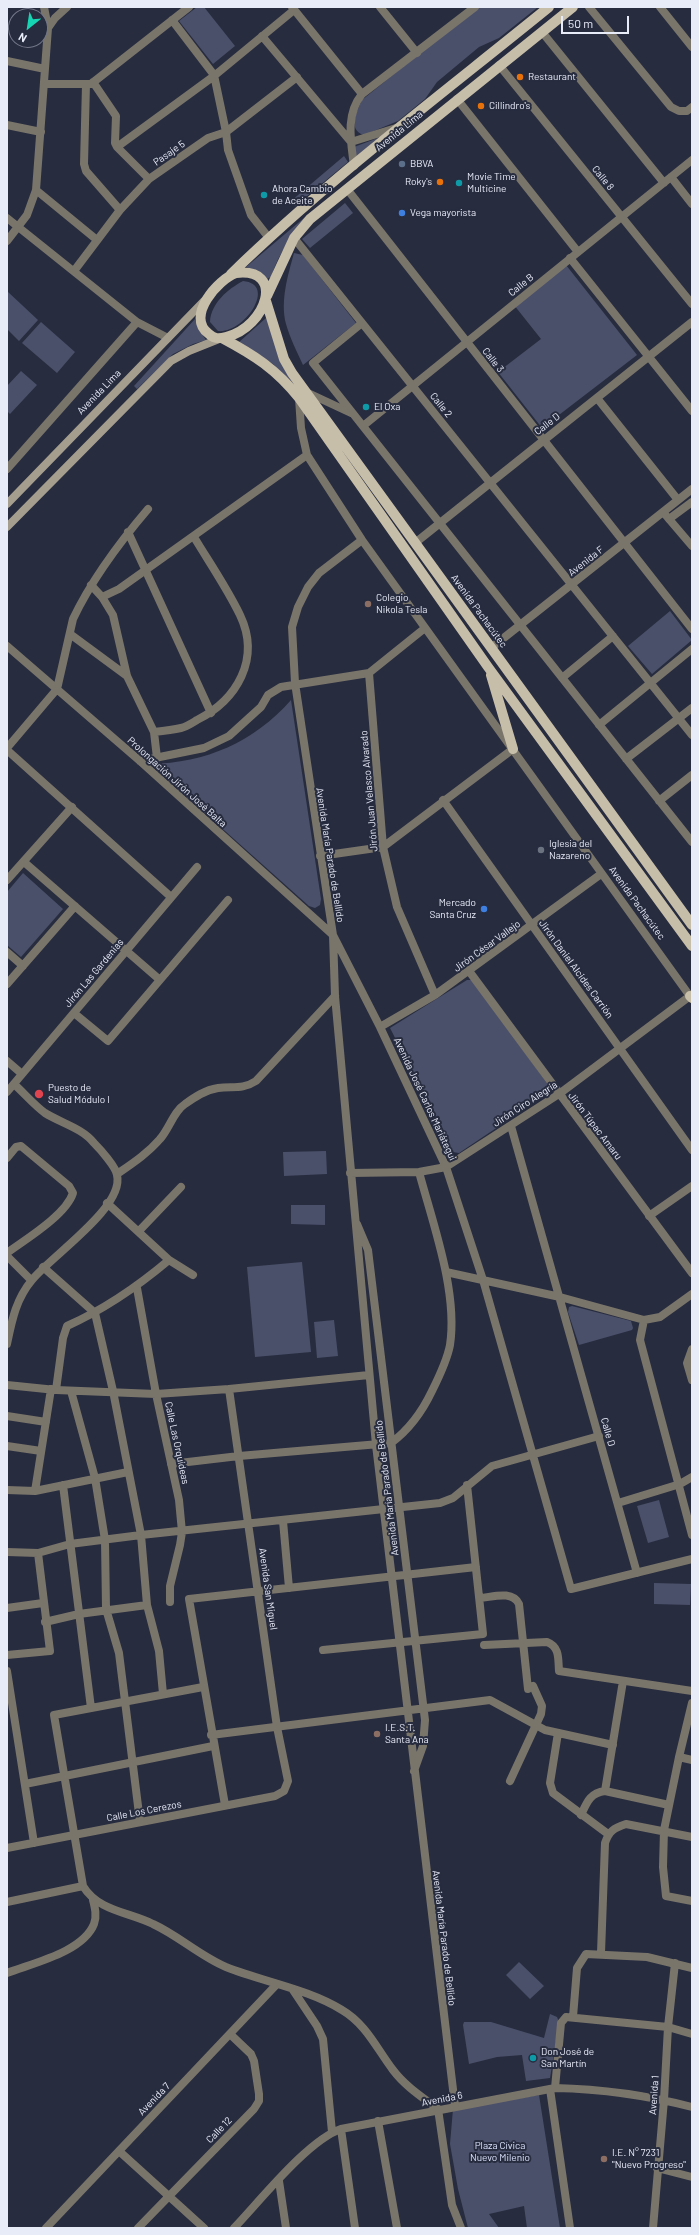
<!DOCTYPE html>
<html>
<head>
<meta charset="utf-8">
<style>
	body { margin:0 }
	#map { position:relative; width:699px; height:2235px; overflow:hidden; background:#272c3f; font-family:Barlow,sans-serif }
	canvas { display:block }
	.frame { position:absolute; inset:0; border:8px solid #e8ebf8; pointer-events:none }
	.north { position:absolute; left:8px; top:8px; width:40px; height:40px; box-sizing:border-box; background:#272c3f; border:1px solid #747889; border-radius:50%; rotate:210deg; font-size:11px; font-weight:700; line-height:16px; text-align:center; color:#e8ebf8 }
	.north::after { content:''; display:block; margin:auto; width:14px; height:18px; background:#16d5b3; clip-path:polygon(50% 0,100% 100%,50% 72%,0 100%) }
	.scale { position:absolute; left:561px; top:16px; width:68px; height:18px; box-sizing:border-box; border:2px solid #e8ebf8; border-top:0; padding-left:5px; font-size:12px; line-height:14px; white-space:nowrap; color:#e8ebf8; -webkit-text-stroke:3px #272c3f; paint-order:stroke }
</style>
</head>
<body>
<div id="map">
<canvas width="699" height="2235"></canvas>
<div class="frame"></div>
<div class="north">N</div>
<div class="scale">50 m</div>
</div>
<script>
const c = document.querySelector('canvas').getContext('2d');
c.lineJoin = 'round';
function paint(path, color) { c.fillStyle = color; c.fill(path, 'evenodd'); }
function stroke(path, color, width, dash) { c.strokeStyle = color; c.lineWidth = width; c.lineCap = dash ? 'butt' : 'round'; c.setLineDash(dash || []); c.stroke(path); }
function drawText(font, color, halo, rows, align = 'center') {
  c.font = font + ' Barlow,sans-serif'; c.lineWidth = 4; c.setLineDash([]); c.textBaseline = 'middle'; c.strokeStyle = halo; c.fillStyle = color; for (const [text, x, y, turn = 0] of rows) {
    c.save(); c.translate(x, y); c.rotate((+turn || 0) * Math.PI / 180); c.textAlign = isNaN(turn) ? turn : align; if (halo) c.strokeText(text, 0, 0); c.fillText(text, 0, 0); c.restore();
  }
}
const green = new Path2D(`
	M197,7H204L235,46L213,64L179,21Z
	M477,7H538L499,38L479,47L437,82L425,99L398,121L364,135C347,130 357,111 362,100Z
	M378,138L355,158L354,147Z
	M344,156L348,162L295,206L291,201Z
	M345,203L353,213L310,248L302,239Z
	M311,212C293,233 279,252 271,277L267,279L258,271L246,267Z
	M294,253L303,255L356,323L303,365C297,352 290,338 286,324C280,301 288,275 294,253Z
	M566,265L637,355L542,428L498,372L541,339L514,305Z
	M243,281C278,284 244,334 218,331L210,322C211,303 228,289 243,281Z
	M7,291L38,320L19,341L7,329Z
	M266,318L297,385L294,387L273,364L238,343Z
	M195,319L198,328L206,340L193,344L173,354L137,389L134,386Z
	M41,322L75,352L57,373L22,343Z
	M21,371L37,385L10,414L7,411V386Z
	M670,611L692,640L652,674L628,646Z
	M291,700L321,899L320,905L315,908L309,906L150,764C206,763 254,742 291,700Z
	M23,873L63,909L21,957L7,945V892Z
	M467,980H473L551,1089L550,1092L459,1153L453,1152L390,1028Z
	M326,1151L327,1174L284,1176L283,1152Z
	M291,1205H325V1225L291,1224Z
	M302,1262L311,1352L255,1357L247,1267Z
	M572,1306L631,1321L633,1328L632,1330L579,1345L568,1312L569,1307Z
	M334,1320L338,1356L317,1358L314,1322Z
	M659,1500L669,1537L648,1543L637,1506Z
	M654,1583L691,1584L690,1605L654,1604Z
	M519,1962L544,1986L530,1999L506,1975Z
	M550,2014L557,2017L559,2022L550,2078L526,2081L522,2055L497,2057L469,2064L463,2025L464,2022H491L544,2038Z
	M539,2095L560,2228H527L524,2206L489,2214L499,2228H468L458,2189L450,2144L453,2109Z`);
const minor = new Path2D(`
	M292,7L362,94
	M380,7L417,53
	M589,7L671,107L679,111H687L692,107
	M660,7L692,47
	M172,20L214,75L226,132L228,150L251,215L269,238
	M48,28L55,18L67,7
	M542,32L664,183
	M262,36L351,142
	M7,61L45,69
	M499,65L692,304
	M93,82L116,116L115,143L117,147L149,179
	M44,84H91L189,7
	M86,84L84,164L86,171L120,210
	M457,99L578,252
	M7,125L41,132
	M351,142L396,128
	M117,147L214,76L294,10
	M354,166C351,142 345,115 362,94L475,7
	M671,177L692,204
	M347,189L692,629
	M36,190L97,240
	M7,218L137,322L168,338
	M294,238L692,735
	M7,241L27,215L36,190L48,28L44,7
	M570,258L692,411
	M74,271L120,210L149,179L208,138L226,132L297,77
	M362,323L313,363L692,842
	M306,392L351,413
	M299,398L301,428L307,455L362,540L692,999
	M597,398L678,500
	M363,426L692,160
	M7,469L137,322
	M663,512L692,546
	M669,519L692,502
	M128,532L211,713
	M362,540L319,573L308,587L298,607L292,627L295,683L333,935L335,996L376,1445L455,2106
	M415,543L692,322
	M91,585L102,597L119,589L307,455
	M102,597L113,615L127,676L154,732L157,758
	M70,634L127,676
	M7,646L140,761L333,935L380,1027L446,1167L483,1280L571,1589L692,1559
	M491,648L692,489
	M369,673L383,847L397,907L435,995
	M562,678L613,636
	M599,725L692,649
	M154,732C163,731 172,730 181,728C186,727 192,723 197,720C237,700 261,659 240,615C227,588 209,562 194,537
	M7,748L57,689L73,619C92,579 119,543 148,509
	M7,750L171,897
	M626,759L692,708
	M140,761L204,748L229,736L261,707L268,695L281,687L369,673L425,628
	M443,800L692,1150
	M659,801L692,775
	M320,856L383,847L513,749
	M24,862L160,980
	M7,880L72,807
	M7,952L23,966
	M469,971L692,1273
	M7,984L75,906
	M74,1013L108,1041L228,900
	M380,1027L435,995L601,874
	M7,1061L22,1074
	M7,1092L197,867
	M511,1126L637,1573
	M7,1158L16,1147L21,1146L69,1186L73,1193C66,1215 26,1239 7,1253
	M350,1173L419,1172L446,1167L559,1094L690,996
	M117,1174C133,1163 148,1153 160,1139C169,1129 174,1111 185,1104C195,1097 205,1090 218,1088C233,1086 242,1090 256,1081L335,996
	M107,1203L169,1260L193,1275
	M649,1216L692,1186
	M357,1224L368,1250L425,1720L423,1746L414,1771
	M139,1231L181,1187
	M7,1256L31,1280
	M43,1267L95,1313L113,1391L141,1535L147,1605L159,1651L163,1694
	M446,1272L560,1297L644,1320L660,1317L692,1294
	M137,1288L156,1394L179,1500L182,1532L180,1545L170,1586V1602
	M644,1320L640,1340L692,1535
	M7,1344C12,1320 16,1299 32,1280C50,1257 125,1207 117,1175C116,1167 100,1149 94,1143C82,1128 61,1123 45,1113C34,1105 24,1093 14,1084
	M692,1349L687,1363L692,1380
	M7,1385L56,1390L156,1394L229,1389L369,1375
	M56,1390L63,1338L67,1326C105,1309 137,1287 169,1260
	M71,1391L95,1478L105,1540L106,1609L119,1653L140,1822
	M7,1416L46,1422
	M7,1446L41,1451
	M171,1464L239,1456L391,1443C410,1429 422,1412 432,1391C439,1377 447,1361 450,1345C458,1292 433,1224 419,1172
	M63,1485L91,1708
	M7,1490L35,1491L128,1472
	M35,1491L51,1389
	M618,1503L680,1484L692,1477
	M283,1521L289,1588
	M7,1552L38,1553L70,1544L141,1535L440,1503L453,1498L492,1466L599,1436
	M480,1598C493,1597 512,1590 519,1604L528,1689
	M7,1608L43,1603
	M45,1622L79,1614L147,1605
	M484,1645L547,1642C560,1647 558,1659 559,1671L692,1691
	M323,1650L483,1634L467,1485
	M7,1655L50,1651L38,1553
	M7,1671L34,1843
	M203,1687L54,1715L83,1886C98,1911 129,1912 153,1924C179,1936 200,1956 226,1967C264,1982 308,1989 342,2010C366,2024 377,2049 393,2070C405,2086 422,2097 438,2109L452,2205L461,2228
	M692,1703L679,1757L664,1830L663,1867L666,1896L692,1901
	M558,1733L550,1783L553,1793L608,1834
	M211,1735L490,1700L545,1730L613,1745
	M679,1757L692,1760
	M510,1781L541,1714L542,1706L533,1686
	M25,1784L213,1746
	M605,1791L623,1681
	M225,1805L189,1599L476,1567
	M581,1815C587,1802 590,1793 605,1791L669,1805
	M7,1848L275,1796L284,1791L288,1781L277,1727L229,1389
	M7,1902L83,1886
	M601,1953L605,1843C609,1831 614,1828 626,1824L692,1837
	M7,1973C33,1963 83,1952 94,1924C97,1916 95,1908 93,1900
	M293,1990L317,2026L323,2039L332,2132
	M573,2017L577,1968L586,1954L647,1957L692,1968
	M555,2088L561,2023L566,2017L668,2027L692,2034
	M550,2089L570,2228
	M378,2121L397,2228
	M341,2129L355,2228
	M119,2151L204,2228
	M657,2168L692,2177
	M279,2181L286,2228
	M46,2228L277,1984
	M138,2228L254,2109L259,2101V2094L254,2061L251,2054L230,2034
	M234,2228C260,2201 308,2140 341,2129L555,2088C602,2089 646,2095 692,2107
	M653,2228L664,2100L668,2027L675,1963`);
const secondary = new Path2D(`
	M7,504L204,301
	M7,527L171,361L189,351L219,339`);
const primary = new Path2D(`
	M236,273C286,267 267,327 226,337C219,339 214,339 209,334C185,317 218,279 236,273Z
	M231,274C330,178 442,94 549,7
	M267,296L294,238L310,219L573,7
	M266,301L284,359L292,373L692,925
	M222,338C254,355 276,369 299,398L488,667L692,946
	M491,675L513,749
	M690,996L692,998`);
const markers = [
	[520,77,4,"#e8710a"],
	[481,106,4,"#e8710a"],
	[402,164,4,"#5c6f8a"],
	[440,182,4,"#e8710a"],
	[459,183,4,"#0f9aa8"],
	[264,195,4,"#0f9aa8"],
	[402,213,4,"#3f7fe0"],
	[366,407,4,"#0f9aa8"],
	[368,604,4,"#8d6e63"],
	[541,850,4,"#6b7280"],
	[484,909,4,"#3f7fe0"],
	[39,1094,5,"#e0444e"],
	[377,1734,4,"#8d6e63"],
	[533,2058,4,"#0f9aa8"],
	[604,2159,4,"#8d6e63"]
];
const poiNames = [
	["Restaurant",528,77],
	["Cillindro's",489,106],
	["BBVA",410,164],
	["Movie Time",467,177],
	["Multicine",467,189],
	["Roky's",432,182,"right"],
	["Ahora Cambio",272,189],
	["de Aceite",272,201],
	["Vega mayorista",410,213],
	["El Oxa",374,407],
	["Colegio",376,598],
	["Nikola Tesla",376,610],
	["Iglesia del",549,844],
	["Nazareno",549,856],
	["Mercado",476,903,"right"],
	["Santa Cruz",476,915,"right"],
	["Puesto de",48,1088],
	["Salud Módulo I",48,1100],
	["I.E.S.T.",385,1728],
	["Santa Ana",385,1740],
	["Don José de",541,2052],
	["San Martín",541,2064],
	["I.E. N° 7231",612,2153],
	["\"Nuevo Progreso\"",612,2165]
];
const streetNames = [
	["Avenida Lima",399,131,-39],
	["Pasaje 5",169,153,-35],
	["Calle 8",603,178,51],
	["Calle B",521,285,-39],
	["Calle 3",493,360,52],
	["Avenida Lima",99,392,-46],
	["Calle 2",441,405,51],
	["Calle D",547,424,-38],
	["Avenida F",586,561,-38],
	["Avenida Pachacútec",479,611,54],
	["Prolongación Jirón José Balta",177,782,42],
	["Jirón Juan Velasco Alvarado",369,791,-95],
	["Avenida María Parado de Bellido",330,855,81],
	["Avenida Pachacútec",637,903,54],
	["Jirón César Vallejo",487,946,-36],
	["Jirón Daniel Alcides Carrión",576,969,54],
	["Jirón Las Gardenias",94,973,-50],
	["Avenida José Carlos Mariátegui",425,1099,65],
	["Jirón Ciro Alegría",525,1104,-33],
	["Jirón Túpac Amaru",595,1126,53],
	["Calle D",608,1432,74],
	["Calle Las Orquídeas",177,1443,78],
	["Avenida María Parado de Bellido",387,1488,-97],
	["Avenida San Miguel",268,1589,82],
	["Calle Los Cerezos",144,1811,-11],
	["Avenida María Parado de Bellido",444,1938,83],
	["Avenida 1",654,2095,-86],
	["Avenida 7",154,2099,-46],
	["Avenida 6",442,2099,-11],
	["Calle 12",219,2130,-46]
];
const parkNames = [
	["Plaza Cívica",500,2146],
	["Nuevo Milenio",500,2158]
];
paint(green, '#4b506a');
stroke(minor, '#7a756b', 8);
stroke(secondary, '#a59e8e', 8);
stroke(primary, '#c7bea9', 10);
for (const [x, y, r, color] of markers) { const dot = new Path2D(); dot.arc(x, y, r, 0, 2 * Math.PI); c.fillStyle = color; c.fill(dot); stroke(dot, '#272c3f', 1.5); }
drawText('10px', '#e8ebf8', '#272c3f', poiNames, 'left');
drawText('10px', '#e8ebf8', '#272c3f', streetNames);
drawText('10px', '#dbe2fb', '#272c3f', parkNames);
</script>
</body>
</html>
